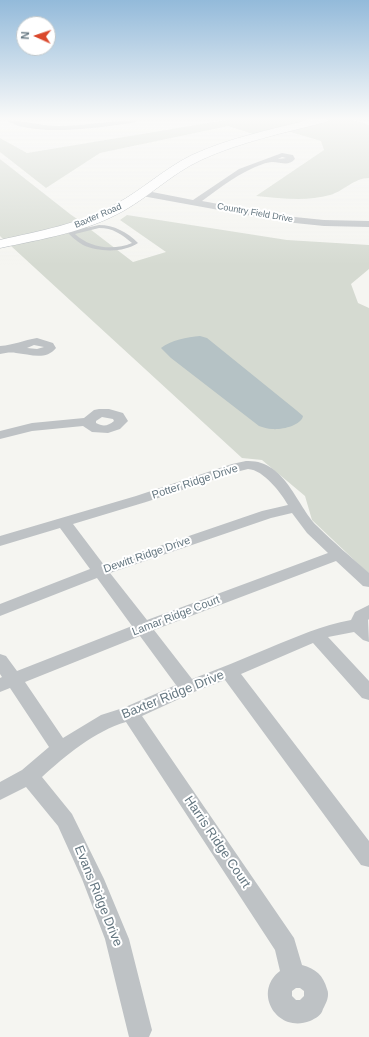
<!DOCTYPE html>
<html>
<head>
<meta charset="utf-8">
<style>
	body { margin:0 }
	#map { position:relative; width:369px; height:1037px; overflow:hidden; background:#f5f5f1; font-family:Helvetica,sans-serif }
	canvas { display:block }
	.north { position:absolute; left:16px; top:16px; width:40px; height:40px; box-sizing:border-box; background:#fff; border:1px solid #c1c9cd; border-radius:50%; rotate:273deg; font-size:11px; font-weight:700; line-height:16px; text-align:center; color:#657781 }
	.north::after { content:''; display:block; margin:auto; width:14px; height:18px; background:#da482c; clip-path:polygon(50% 0,100% 100%,50% 72%,0 100%) }
</style>
</head>
<body>
<div id="map">
<canvas width="369" height="1037"></canvas>
<div class="north">N</div>
</div>
<script>
const c = document.querySelector('canvas').getContext('2d');
c.lineJoin = 'round';
function paint(path, color) { c.fillStyle = color; c.fill(path, 'evenodd'); }
function stroke(path, color, width, dash) { c.strokeStyle = color; c.lineWidth = width; c.lineCap = dash ? 'butt' : 'round'; c.setLineDash(dash || []); c.stroke(path); }
function drawText(font, color, halo, rows, align = 'center') {
  c.font = font + ' Helvetica,sans-serif'; c.lineWidth = 4; c.setLineDash([]); c.textBaseline = 'middle'; c.strokeStyle = halo; c.fillStyle = color; for (const [text, x, y, turn = 0] of rows) {
    c.save(); c.translate(x, y); c.rotate((+turn || 0) * Math.PI / 180); c.textAlign = isNaN(turn) ? turn : align; if (halo) c.strokeText(text, 0, 0); c.fillText(text, 0, 0); c.restore();
  }
}
const green = new Path2D(`
	M226,120H312L256,135L228,126L100,153L46,188L0,152V138L27,153Z
	M329,120H353L369,125V178C354,178 344,191 330,195C306,202 280,198 256,196L324,150L321,141L287,131Z
	M0,159L70,214L80,221L61,227L4,240L0,236Z
	M127,215L287,240L369,245V269L351,284L358,303L369,308V574L312,520L305,496L262,460L242,458L11,246L86,226L133,262L166,252L120,220Z`);
const water = new Path2D(`
	M200,336L207,338L296,410L303,416C301,426 281,430 272,429C268,429 263,427 259,426L171,358L161,348C171,340 187,337 200,336Z`);
const service = new Path2D(`
	M99,225C114,225 127,232 138,243C124,253 98,252 83,245C76,241 69,234 64,229L68,228L72,231ZM99,228C113,228 121,234 132,243C113,251 90,248 75,234Z`);
const minor = new Path2D(`
	M6,120C23,120 40,126 58,126C86,126 112,120 139,120C133,124 123,124 116,125C89,129 28,136 6,120Z
	M282,153L293,155L295,159C288,167 281,162 272,162C270,162 265,163 263,164C240,172 221,187 202,201L285,216L324,220L369,221V227L324,226L285,222L142,196L138,193L142,190L193,200L239,169ZM282,157L286,158L278,159Z
	M37,338L53,343L56,348C46,361 29,354 16,353C11,352 5,353 0,354V346C15,345 23,340 37,338ZM34,345L44,347L37,349L27,348Z
	M99,409H109L123,413L128,421L120,429L108,433L92,432L83,426L32,431L0,439V431L32,423L84,418L94,410ZM102,417L113,419L114,421C108,426 103,427 96,423V421Z
	M246,461C285,459 296,505 317,526C334,543 351,557 369,573V587L363,586L336,561L154,630L192,679C218,669 243,659 269,648C296,637 322,625 351,620L355,612L369,605V619L368,620L369,642L363,640L354,632L328,637L369,681V700L362,698L313,643L241,674L369,841V867L361,865L225,680L194,692L142,716L294,938L302,965C316,969 323,975 327,989C330,996 326,1003 323,1009C321,1016 316,1018 310,1021C277,1034 252,992 280,971L275,950L126,722C95,731 65,756 42,777L72,814L104,879L129,939L152,1030L149,1037H129L105,939L82,879L58,826L26,787L0,800V782L22,770L49,747L10,688L0,692V678L2,677L0,674V654L6,656L17,671L132,626L97,578L0,616V604L90,569L60,528L0,546V536L136,496L232,464ZM248,469C264,470 281,493 288,505L262,511L104,565L73,524L146,502L240,471ZM292,513L307,533L328,553L147,620L110,573L271,518ZM140,636L176,685L123,708L101,715L63,738L25,682ZM296,988H300L304,991V996L300,1000H296L292,996V991Z`);
const secondary = new Path2D(`
	M308,120H327L326,122C284,133 240,142 201,160C173,173 151,195 125,210C87,232 42,239 0,248V240C39,231 80,224 116,204C142,190 165,168 192,155C229,138 269,130 308,120Z`);
const farStreetnames = [
	["Country Field Drive",255,213,10],
	["Baxter Road",98,216,-23]
];
const streetNames = [
	["Potter Ridge Drive",195,482,-18],
	["Dewitt Ridge Drive",147,555,-19],
	["Lamar Ridge Court",176,616,-21]
];
const nearStreetnames = [
	["Baxter Ridge Drive",173,695,-22],
	["Harris Ridge Court",217,842,56],
	["Evans Ridge Drive",98,896,68]
];
paint(green, '#d5dad1');
paint(water, '#b5c2c5');
stroke(secondary, '#b0b6ba', 1);
paint(service, '#bec2c5');
paint(minor, '#bec2c5');
paint(secondary, '#fff');
const sky = c.createLinearGradient(0, 0, 0, 265);
sky.addColorStop(0, '#93bada');
sky.addColorStop(0.45, '#fafaf9');
sky.addColorStop(1, '#fafaf900');
c.fillStyle = sky;
c.fillRect(0, 0, 369, 265);
drawText('9px', '#657781', '#fff', farStreetnames);
drawText('11px', '#657781', '#fff', streetNames);
drawText('13px', '#657781', '#fff', nearStreetnames);
</script>
</body>
</html>
